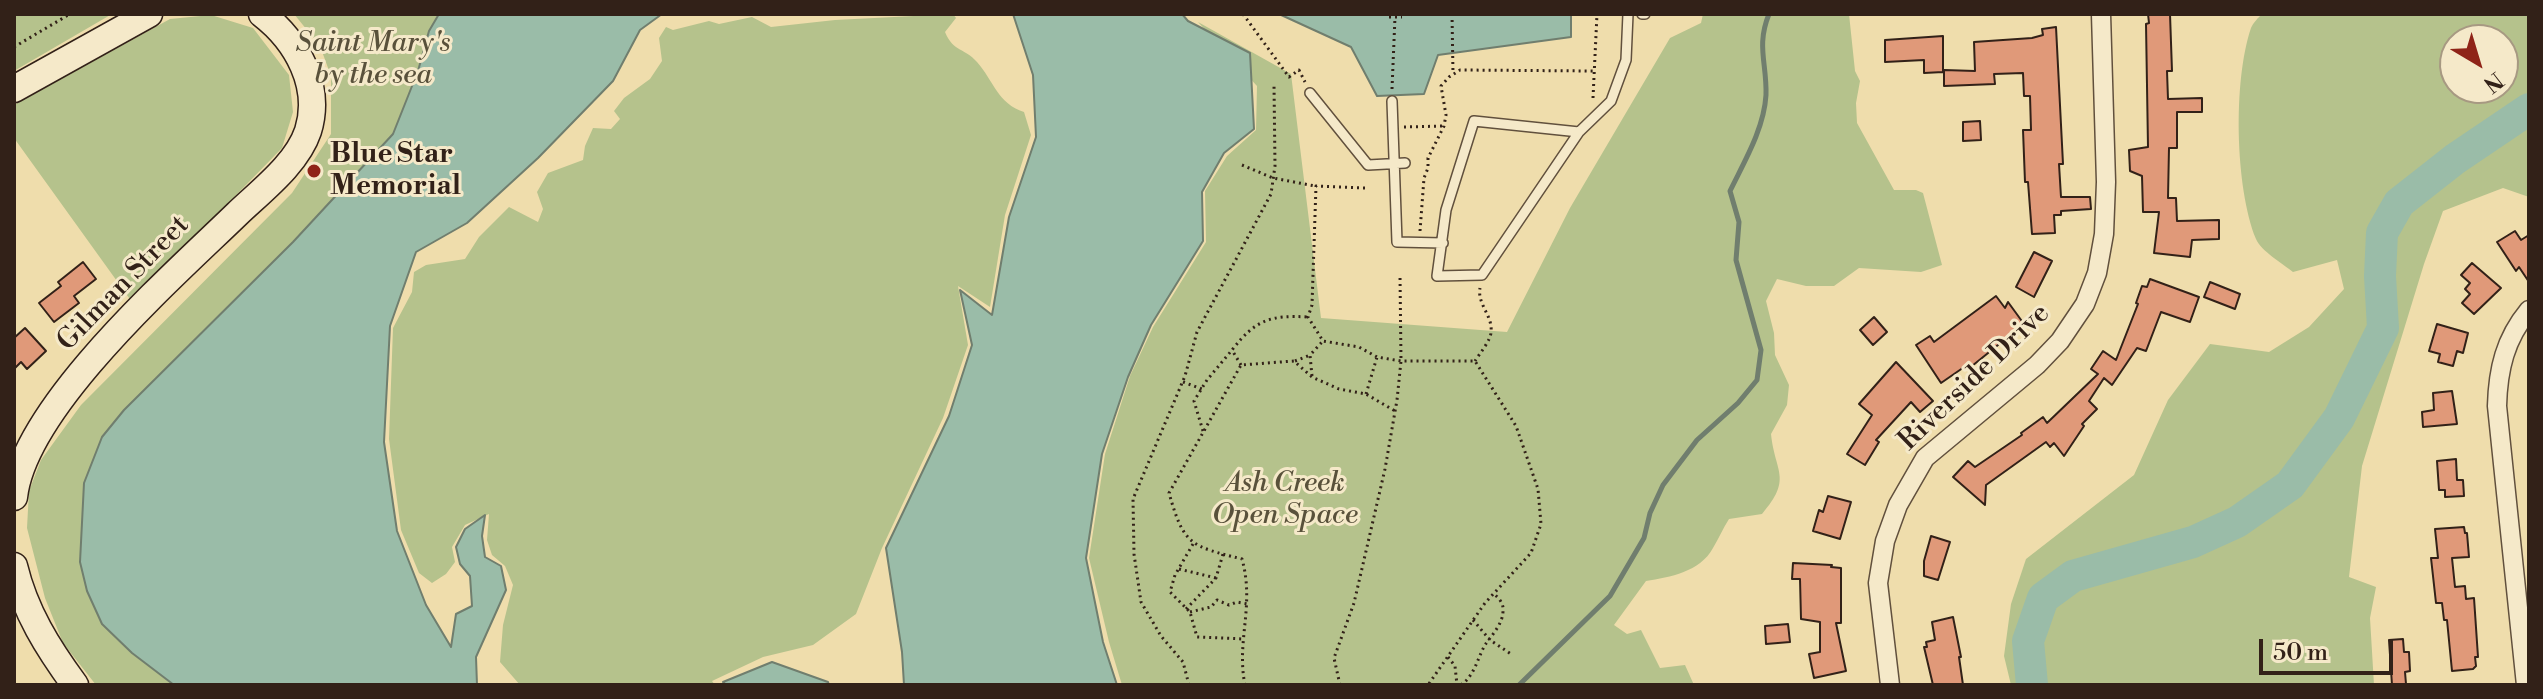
<!DOCTYPE html>
<html>
<head>
<meta charset="utf-8">
<style>
	body { margin:0 }
	#map { position:relative; width:2543px; height:699px; overflow:hidden; background:#efddac; font-family:"Libre Bodoni",serif }
	canvas { display:block }
	.frame { position:absolute; inset:0; border:16px solid #322118; pointer-events:none }
	.north { position:absolute; left:2439px; top:24px; width:80px; height:80px; box-sizing:border-box; background:#f5e9c9; border:2px solid #a79982; border-radius:50%; rotate:142deg; font-size:22px; font-weight:700; line-height:32px; text-align:center; color:#322118 }
	.north::after { content:''; display:block; margin:auto; width:28px; height:36px; background:#8f2418; clip-path:polygon(50% 0,100% 100%,50% 72%,0 100%) }
	.scale { position:absolute; left:2259px; top:639px; width:134px; height:36px; box-sizing:border-box; border:4px solid #322118; border-top:0; padding-left:10px; font-size:24px; line-height:28px; white-space:nowrap; color:#322118; -webkit-text-stroke:6px #f5e9c9; paint-order:stroke }
</style>
</head>
<body>
<div id="map">
<canvas width="2543" height="699"></canvas>
<div class="frame"></div>
<div class="north">N</div>
<div class="scale">50 m</div>
</div>
<script>
const c = document.querySelector('canvas').getContext('2d');
c.lineJoin = 'round';
function paint(path, color) { c.fillStyle = color; c.fill(path, 'evenodd'); }
function stroke(path, color, width, dash) { c.strokeStyle = color; c.lineWidth = width; c.lineCap = dash ? 'butt' : 'round'; c.setLineDash(dash || []); c.stroke(path); }
function drawText(font, color, halo, rows, align = 'center') {
  c.font = font + ' "Libre Bodoni",serif'; c.lineWidth = 6; c.setLineDash([]); c.textBaseline = 'middle'; c.strokeStyle = halo; c.fillStyle = color; for (const [text, x, y, turn = 0] of rows) {
    c.save(); c.translate(x, y); c.rotate((+turn || 0) * Math.PI / 180); c.textAlign = isNaN(turn) ? turn : align; if (halo) c.strokeText(text, 0, 0); c.fillText(text, 0, 0); c.restore();
  }
}
const green = new Path2D(`
	M14,14H112L14,71Z
	M294,14H439L429,32L418,71L393,134L293,242L124,410L102,437L84,483L87,591L102,624L132,653L174,685H96L63,643L45,598L27,528L29,491L41,460L81,405L292,193L331,134V76L320,46Z
	M953,14L956,18L945,32C954,53 964,47 977,62C993,80 998,104 1024,112L1031,135L1005,215L990,307L958,286L968,345L943,418L882,548L856,614L813,645L763,657L712,681L715,685H520L500,662L503,625L513,585L505,566L492,555L487,540L489,514L465,525L452,547L455,562L446,574L432,583L419,573L401,530L389,439L393,328L412,292L414,272L426,265L465,259L479,237L509,207L538,222L543,209L537,192L548,173L583,160L585,146L593,128L611,129L620,119L614,111L624,98L650,79L662,61L659,38L666,27L673,30L709,21L719,24L752,17L771,27L835,20Z
	M1703,14H1849L1855,71L1860,81L1856,103L1857,123L1894,190H1916L1923,193L1942,265L1921,272L1859,268L1834,286H1806L1777,279L1766,301L1774,333L1775,355L1789,385L1787,405L1771,434C1775,473 1793,478 1762,514L1729,519C1723,528 1719,538 1713,548C1700,572 1670,577 1646,581L1614,625L1627,634L1641,630L1660,668L1685,665L1694,685H1122L1109,642L1089,558L1105,454L1130,376L1153,327L1206,242L1205,191L1227,156L1256,130L1257,86L1198,22L1291,74L1321,318L1507,332L1570,208L1670,38L1701,23Z
	M2262,14H2529V197L2503,188L2443,211L2424,264L2362,466L2349,577L2376,587L2370,618L2374,685H2011L2004,656L2011,604L2026,559L2134,475L2168,400L2210,344L2269,352L2309,327L2344,289L2337,260L2293,272C2282,263 2261,251 2256,239C2235,187 2233,81 2251,28C2253,23 2258,18 2262,14ZM2503,40V88H2455V40Z
	M211,15L253,28L289,75L293,112L282,148L132,302L14,138V105L170,19Z`);
const water = new Path2D(`
	M439,14H662L640,30L613,81L538,158L467,223L416,252L390,326L384,442L397,531L426,605L451,647L456,614L472,606L470,576L460,564L456,547L465,529L485,515L482,536L485,557L501,566L506,590L476,657L477,685H174L132,653L102,624L87,591L80,562L84,483L102,437L124,410L293,242L393,134L418,71L429,31Z
	M1013,14H1182L1188,21L1250,53L1254,129L1224,153L1202,192L1203,241L1151,325L1128,377L1102,454L1086,558L1103,642L1117,685H904L902,652L886,548L949,416L972,345L960,290L992,315L1009,217L1036,137L1033,75Z
	M1279,14H1571V37L1438,55L1424,94L1377,96L1351,47Z
	M772,662L828,682L829,685H726L723,682Z`);
const stream = new Path2D(`
	M1519,685L1610,596L1644,538L1650,513L1663,485L1697,440L1738,403L1757,380L1761,350L1736,260L1739,222L1730,191C1744,162 1764,129 1766,95C1767,63 1756,46 1769,14`);
const river = new Path2D(`
	M2032,685L2028,641L2043,598L2073,576L2193,542L2237,522L2290,485L2339,418L2383,328L2380,276L2382,233L2399,203L2455,159L2529,109`);
const building = new Path2D(`
	M2148,14H2170L2172,71H2167L2168,99L2202,98V112H2177V148H2169L2168,198H2176L2177,221L2219,220V239L2192,240L2190,257L2154,253L2159,212H2143L2142,176L2130,171L2129,150L2148,147L2146,24L2149,23Z
	M2056,27L2063,164H2059L2061,197H2090L2091,209L2061,211V215H2054L2055,233L2032,234L2028,182H2025L2023,130H2031L2030,96H2024L2023,73L1994,74L1995,84L1944,86V70L1975,71L1974,42L2032,38L2043,35L2042,29Z
	M1943,36V72L1924,73V60L1885,62V40Z
	M1980,121L1981,140L1963,141V122Z
	M2515,231L2521,240L2529,235V282L2519,267L2516,271L2497,242Z
	M2034,252L2052,261L2034,297L2016,287Z
	M83,262L96,279L74,296L79,303L54,322L39,303L61,286L58,282Z
	M2472,263L2501,288L2474,314L2462,303L2470,294L2465,289L2470,283L2461,275Z
	M2150,279L2199,297L2190,322L2161,312L2146,351L2137,348L2112,385L2104,378L2089,401L2097,409L2082,424L2084,426L2064,456L2054,443L2050,447L2046,442L1986,485L1985,505L1953,477L1968,461L1975,467L2022,435L2021,433L2043,417L2047,423L2098,374L2091,369L2103,351L2116,360L2138,304L2136,303L2142,286L2147,287Z
	M2210,282L2240,294L2235,309L2204,297Z
	M1996,296L2005,308L2008,302L2024,324L1972,366L1970,363L1941,383L1916,345L1930,336L1934,342Z
	M1874,317L1887,332L1873,345L1860,330Z
	M2437,324L2468,333L2463,353L2457,351L2453,366L2438,362L2440,354L2429,351Z
	M25,328L46,351L27,369L21,362L14,369V338Z
	M1896,362L1933,401L1920,412L1911,402L1876,440L1879,442L1865,465L1847,454L1872,415L1859,404Z
	M2452,391L2457,424L2423,427L2422,412L2434,410L2433,393Z
	M2456,459L2457,480H2463L2464,496L2445,497V490H2439L2437,461Z
	M1828,496L1851,502L1840,539L1813,531L1819,510L1823,512Z
	M2464,527L2465,533H2467L2469,557L2452,558L2455,587L2465,586L2466,599L2474,598L2478,657H2475L2476,666L2473,669L2452,671L2447,620H2444L2442,603H2436L2431,558H2438L2435,529Z
	M1931,536L1950,542L1938,580L1924,576V561Z
	M1793,563L1832,565L1831,567L1841,568V623H1836L1846,671L1814,678L1809,654L1820,652V622L1801,619L1800,579H1792Z
	M1953,617L1961,657H1959L1963,685H1933L1924,647H1927L1926,642L1935,640L1932,622Z
	M1788,624L1790,642L1766,644L1765,626Z
	M2403,639L2404,652H2409L2410,671L2405,672L2406,684L2392,685L2389,640Z`);
const path = new Path2D(`
	M1243,14L1289,77L1299,70L1305,82
	M1452,14L1453,74
	M1389,17H1402
	M14,47L70,14
	M1392,89L1395,17
	M1593,98L1597,14
	M1404,127L1444,126
	M1242,165L1273,178L1315,186
	M1365,188L1316,186L1312,305L1308,317L1323,341L1359,347L1377,357L1401,361H1475L1516,426L1538,489L1541,524L1531,553L1485,603L1428,685
	M1420,231L1424,178L1428,168V158L1444,126L1446,115L1441,86L1449,77L1460,70L1594,71
	M1295,361L1310,355
	M1475,361C1480,353 1491,340 1491,332C1493,316 1477,304 1480,288
	M1241,365L1232,350C1256,319 1271,315 1308,317
	M1312,376L1310,355L1323,341
	M1183,382L1202,389
	M1366,394L1377,357
	M1203,431L1194,401L1207,380L1232,350
	M1193,544L1175,575L1170,592L1190,612L1197,637L1244,639
	M1179,569L1216,578
	M1186,609L1216,578L1223,554
	M1190,612L1211,607L1217,600L1229,605L1237,602L1248,604
	M1473,620L1490,640L1511,654
	M1448,657L1455,666L1457,685
	M1189,685L1183,662L1161,636L1141,602L1134,554L1133,499L1185,376L1197,332L1271,194L1275,166L1274,85
	M1245,685C1236,641 1255,606 1242,559C1191,546 1184,546 1169,493L1241,365L1294,361L1312,377L1339,389L1366,394L1395,411
	M1340,685L1334,658L1354,603L1385,469L1397,400L1401,361L1400,275
	M1461,685C1475,675 1477,659 1485,645C1491,636 1503,624 1503,611C1504,604 1499,598 1494,594`);
const lane = new Path2D(`
	M1642,14H1645
	M1310,93L1368,165L1405,163
	M1392,101L1397,242L1443,243
	M1579,132L1474,121L1446,210L1437,276L1482,275L1579,132L1611,101L1626,60L1628,14`);
const street = new Path2D(`
	M1890,685L1878,583L1885,541L1898,505L1925,458L2037,365L2060,341L2085,304L2097,273L2104,234L2106,182L2101,14
	M2526,685L2497,406C2498,369 2505,339 2529,310`);
const secondary = new Path2D(`
	M14,89L149,14
	M14,497C24,407 172,277 237,214C261,191 297,164 308,131C322,86 297,41 262,14
	M14,566C25,612 48,648 75,685`);
const markers = [
	[314,171,8,"#8f2418"]
];
const parkNames = [
	["Saint Mary's",373,44],
	["by the sea",373,76],
	["Ash Creek",1285,484],
	["Open Space",1285,516]
];
const poiNames = [
	["Blue Star",330,155],
	["Memorial",330,187]
];
const streetNames = [
	["Gilman Street",124,284,-46],
	["Riverside Drive",1975,378,-44]
];
paint(green, '#b5c28c');
paint(water, '#9abca8');
stroke(water, '#707e6e', 2);
stroke(stream, '#707e6e', 5);
stroke(river, '#9abca8', 32);
paint(building, '#e09979');
stroke(building, '#322118', 2);
stroke(lane, '#61503d', 12);
stroke(street, '#61503d', 21);
stroke(secondary, '#322118', 29);
stroke(path, '#322118', 3, [2, 4]);
stroke(lane, '#f5e9c9', 9);
stroke(street, '#f5e9c9', 18);
stroke(secondary, '#f5e9c9', 26);
for (const [x, y, r, color] of markers) { const dot = new Path2D(); dot.arc(x, y, r, 0, 2 * Math.PI); c.fillStyle = color; c.fill(dot); stroke(dot, '#f5e9c9', 3); }
drawText('italic 28px', '#59513b', '#f5e9c9', parkNames);
drawText('bold 28px', '#322118', '#f5e9c9', poiNames, 'left');
drawText('28px', '#322118', '#f5e9c9', streetNames);
</script>
</body>
</html>
